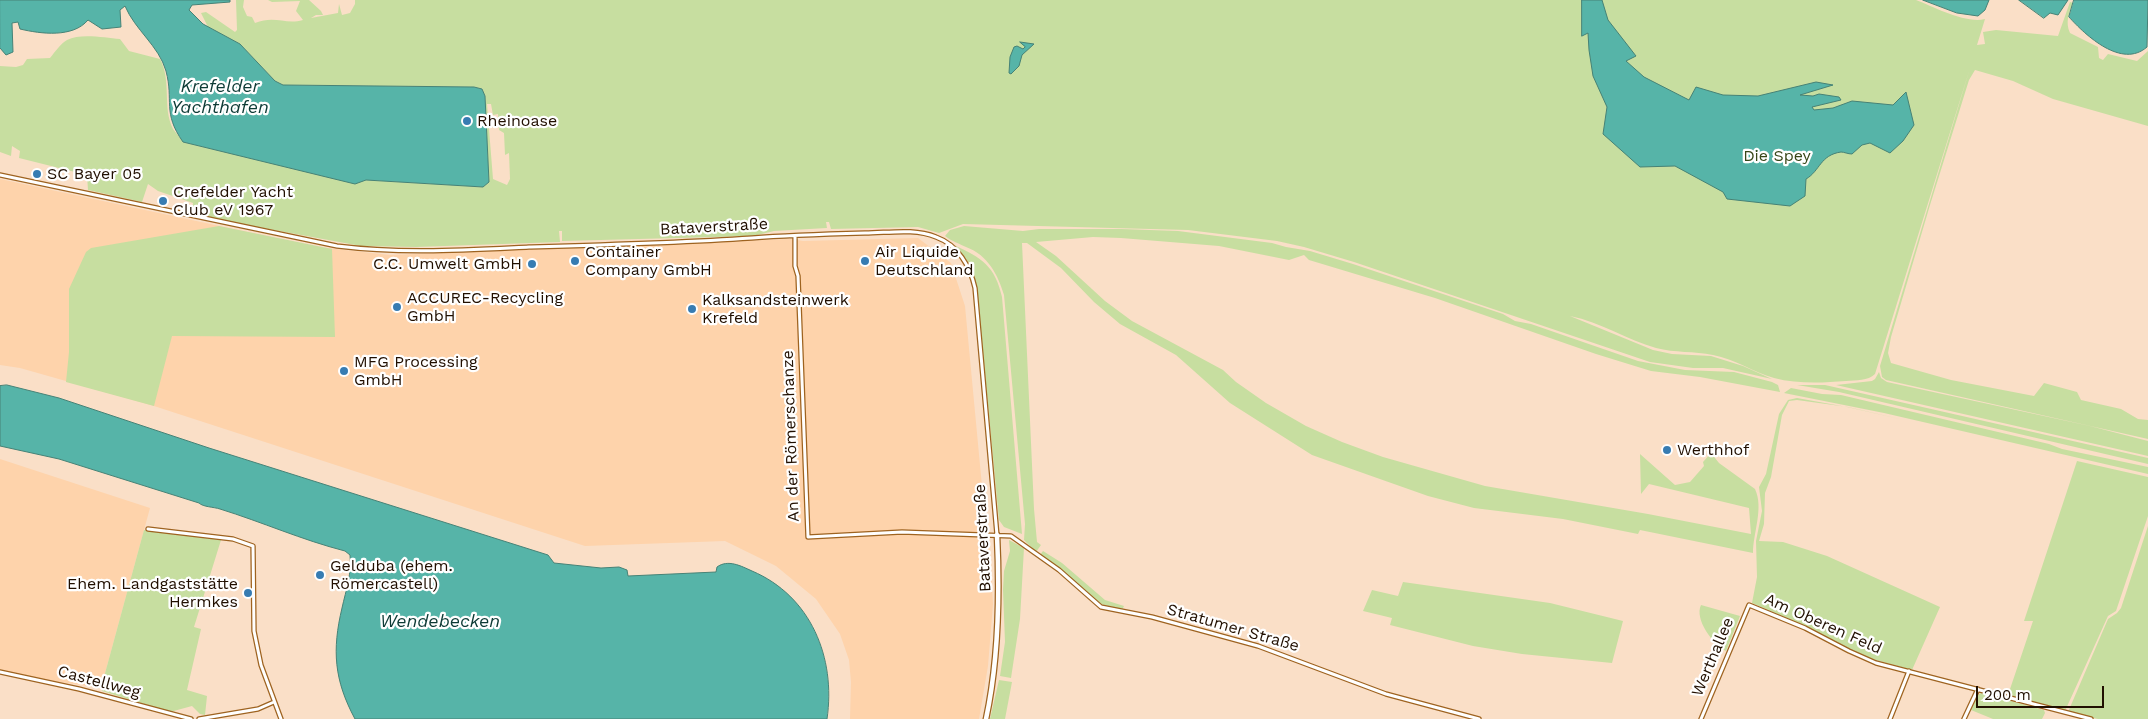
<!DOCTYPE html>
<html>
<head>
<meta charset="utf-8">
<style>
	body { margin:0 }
	#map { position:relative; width:2148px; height:719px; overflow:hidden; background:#fadfc7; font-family:"Work Sans",sans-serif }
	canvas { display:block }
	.scale { position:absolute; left:1976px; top:686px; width:128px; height:22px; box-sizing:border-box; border:2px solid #210f00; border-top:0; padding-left:6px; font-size:15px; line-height:18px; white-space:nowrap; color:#210f00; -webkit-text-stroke:4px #fff; paint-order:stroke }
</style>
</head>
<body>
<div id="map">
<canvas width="2148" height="719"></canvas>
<div class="scale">200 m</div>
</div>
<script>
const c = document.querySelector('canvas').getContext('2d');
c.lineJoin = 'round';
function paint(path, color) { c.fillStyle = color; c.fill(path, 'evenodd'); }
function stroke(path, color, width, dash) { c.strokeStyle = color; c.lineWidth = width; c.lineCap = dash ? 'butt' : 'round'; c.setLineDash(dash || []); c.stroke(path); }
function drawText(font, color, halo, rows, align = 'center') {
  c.font = font + ' "Work Sans",sans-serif'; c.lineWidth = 4.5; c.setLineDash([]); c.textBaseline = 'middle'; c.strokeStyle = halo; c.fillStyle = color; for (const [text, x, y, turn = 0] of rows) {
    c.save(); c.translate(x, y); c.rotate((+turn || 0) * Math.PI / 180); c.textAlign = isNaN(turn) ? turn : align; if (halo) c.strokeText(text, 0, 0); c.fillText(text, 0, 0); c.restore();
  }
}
const built = new Path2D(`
	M0,179L318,247L390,255L791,239L803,241L918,238L951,263L965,306L985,518L990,552L993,604L988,666L979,719H850L851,682L849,660L840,634L816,599L776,566L725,541L585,546L154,406L20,368L0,365Z
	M0,459L150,508L101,688L0,673Z`);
const green = new Path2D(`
	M236,0H244L243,7L247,16L252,17L255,23C275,15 285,25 303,20L296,11L300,1L272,2L268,0H309L321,11L323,15H316L311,18L338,13L339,4L342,15L350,13L355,4V0H1916C1934,7 1966,24 1985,19L1977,45L1985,44L1983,32L1996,30L2058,36L2070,2L2073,3C2069,13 2065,22 2070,33L2098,47L2099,58L2103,60L2108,54L2137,61L2148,51V126L2053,99L2013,81L1975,70L1969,80L1930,205L1891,337L1888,353L1891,363L1951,380L2034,396L2044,383L2077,392L2081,400L2121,409L2138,419L2148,420V439L1886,380L1882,377L1880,366L1970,68L1875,374C1868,381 1856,380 1846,381C1822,383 1797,384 1774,378C1753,372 1735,359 1713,355C1694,351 1675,353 1656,348C1627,340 1601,322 1570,316L1653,350L1672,354L1711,356L1743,366L1772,379L1723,368H1693L1650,362L1354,262L1304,247L1277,241L1188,230L963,224L939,233L918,227L831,229L829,222H826L827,228L774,231L753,236L562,241V231H559L560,242L416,247L361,246L192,215L193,203L158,191L148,184L142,202L88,190L87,175L19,158L20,151L12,146L11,156L0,152V66L16,67L23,65L27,59L50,58C55,52 61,43 67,40C81,33 105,38 120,39L129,51L160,59C172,82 162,107 173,129C176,133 180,137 183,142L355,183L366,180L483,187L489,182L485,96L482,89L474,87L283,85L275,81L240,44L208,27L201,13L206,12L235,32L237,30ZM487,104H491L493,115L498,114L499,130L504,133L505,155L509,153L510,179L507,185L493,179Z
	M219,226L332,249L335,337L172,336L154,406L66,382L69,352V289L86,252L91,248Z
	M964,226L1023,231L1039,229H1121L1178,231L1272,243L1286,247L1310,251L1353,264L1503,314L1515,321L1531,324L1638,361L1685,370L1734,372L1772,382L1778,385L1780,392L1700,377L1651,371L1596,354L1435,298L1309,260L1304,255L1289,260L1219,246L1121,238L1093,237L1036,242L1056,256L1105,301L1132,321L1223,370L1236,382L1266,403L1306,426L1342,442L1383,457L1485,486L1648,514L1751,534L1749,508L1649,484L1641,494L1640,454L1675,485L1690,482L1704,466L1703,462L1711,453L1719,463L1755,489C1764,508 1753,533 1753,553L1640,530L1638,534L1563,519L1474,508L1428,496L1312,455L1230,403L1176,355L1120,324L1094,302L1061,268L1027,243H1022L1034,509L1037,542L1041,545L1036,552L1024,540L1025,524L1004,295C998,275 988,255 966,247C958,243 953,242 945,236L950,230Z
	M954,245C982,258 995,266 1002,297L1022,534L1004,527L999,520L977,290L970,264Z
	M1879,372L1881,378L1887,382L2090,426L2148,441V456L1836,385L1872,381L1875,379Z
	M1797,385H1825L2148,458V464L1839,392Z
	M1791,388L1822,394L1841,395L2049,444L2062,449L2148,467V474L1884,413L1784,393Z
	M1797,398L1847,407L1904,420L1848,407L1797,400L1789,401L1782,415L1771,477L1765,493L1764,524L1759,541L1783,542L1827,556L1940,607L1912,670L1865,657L1805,626L1752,603L1757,577L1756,541L1762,511L1759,487L1766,474L1779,414L1788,400Z
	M2077,461L2148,477V516L2116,611L2108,616L2065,711L2008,695L2033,621H2024Z
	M2148,526V719H2098L2068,712L2108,619L2117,613L2121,608Z
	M144,530L221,540L194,627L201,629L187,690L207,696L205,715L200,714L192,706L170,712L102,691L101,688Z
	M1009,540L1024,548L1020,619L1011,678L1000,676L1005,642L1003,590L1004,571L1010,551Z
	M1043,551L1062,563L1105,600L1124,606L1122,610L1101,604L1056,565L1040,555Z
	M1403,582L1550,603L1623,621L1612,663L1522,654L1473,646L1390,625L1392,618L1363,611L1372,590L1398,596Z
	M1701,605L1740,616L1726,651C1713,645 1694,619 1701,605Z
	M999,680L1012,682L1005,719H990Z
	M1981,693L2044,710L2045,713L2042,719H1993L1971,710L1978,695Z`);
const water = new Path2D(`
	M0,0H230V2L192,5L189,10L203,24L240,44L275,81L283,85L474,87L482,89L485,96L489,182L483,187L366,180L355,184L183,142C162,112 174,101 166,71C159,46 135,30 125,6L120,10L121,27L102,29L88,20C73,38 41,34 20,29L18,22L12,23L13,52L6,55L0,48Z
	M1582,0H1602L1608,20L1636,56L1626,61L1644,77L1689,100L1696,87L1723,95L1758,96L1816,82L1833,85L1800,95L1813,96L1819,94L1839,97L1841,100L1812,107L1814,110L1833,108L1852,101L1893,105L1906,92L1914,125L1903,141L1890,153L1870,143L1862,145L1852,154C1848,154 1844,152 1841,152C1820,155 1820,171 1806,179L1805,196L1790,206L1727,199L1723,192L1675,166L1640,167L1603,134L1607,107L1593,76L1589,50L1588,33L1582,36Z
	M1923,0H1989L1985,10L1978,16L1957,13Z
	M2019,0H2068L2058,15L2050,13L2044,18Z
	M2074,0H2148L2147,47C2122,69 2086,36 2069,17Z
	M1020,42L1034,44L1022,55L1019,66L1011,74L1009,73L1010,57L1014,47L1017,46L1023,49L1025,47Z
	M7,385L59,398L209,448L548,555L554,563L601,568L619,567L627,570L628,576L716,572L717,567C728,559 741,566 752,571C811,596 836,658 827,719H355C334,680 332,650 342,608C346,590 352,573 350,555L345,551C302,540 262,522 220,509C214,507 203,507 199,503L59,459L0,446V386Z`);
const minor = new Path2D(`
	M0,175L337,246C401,254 465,250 529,247C603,245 678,243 752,238C789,235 827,234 865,233C888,233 914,228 936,237C958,245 970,266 975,288L997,535
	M795,236V266L798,276L808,537L902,532L1011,536L1059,570L1101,607L1152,617L1258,646L1386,694L1479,719
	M148,529L233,539L253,546L254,631L261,665L281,719
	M0,672L79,689L191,719
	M199,719L258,709L274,702
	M1701,719L1749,605L1805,628L1849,651L1876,663L2091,719
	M1890,719L1909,671
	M1964,719L1978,689`);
const tertiary = new Path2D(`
	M986,719C999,658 1000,597 997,535`);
const markers = [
	[467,121,5,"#377cb2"],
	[37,174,5,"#377cb2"],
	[163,201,5,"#377cb2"],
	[575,261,5,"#377cb2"],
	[865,261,5,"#377cb2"],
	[532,264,5,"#377cb2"],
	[397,307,5,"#377cb2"],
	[692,309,5,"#377cb2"],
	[344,371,5,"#377cb2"],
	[1667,450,5,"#377cb2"],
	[320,575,5,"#377cb2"],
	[248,593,5,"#377cb2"]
];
const poiNames = [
	["Rheinoase",477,121],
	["SC Bayer 05",47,174],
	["Crefelder Yacht",173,192],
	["Club eV 1967",173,210],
	["Container",585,252],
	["Company GmbH",585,270],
	["Air Liquide",875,252],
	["Deutschland",875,270],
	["C.C. Umwelt GmbH",522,264,"right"],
	["ACCUREC-Recycling",407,298],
	["GmbH",407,316],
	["Kalksandsteinwerk",702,300],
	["Krefeld",702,318],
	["MFG Processing",354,362],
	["GmbH",354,380],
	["Werthhof",1677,450],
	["Gelduba (ehem.",330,566],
	["Römercastell)",330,584],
	["Ehem. Landgaststätte",238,584,"right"],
	["Hermkes",238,602,"right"]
];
const parkNames = [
	["Die Spey",1777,156]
];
const streetNames = [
	["Bataverstraße",714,227,-3],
	["An der Römerschanze",791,436,-92],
	["Bataverstraße",983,538,-93],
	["Am Oberen Feld",1823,624,24],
	["Stratumer Straße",1233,628,16],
	["Werthallee",1713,657,-67],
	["Castellweg",99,682,15]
];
const waterNames = [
	["Krefelder",220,87],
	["Yachthafen",220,108],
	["Wendebecken",440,622]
];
paint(built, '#fed3ab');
paint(green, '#c7dea0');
paint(water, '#56b4a8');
stroke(water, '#468276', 1);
stroke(minor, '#9e6320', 5.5);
stroke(tertiary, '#9e6320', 7);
stroke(minor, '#fff', 3);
stroke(tertiary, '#fff', 4.5);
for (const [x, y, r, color] of markers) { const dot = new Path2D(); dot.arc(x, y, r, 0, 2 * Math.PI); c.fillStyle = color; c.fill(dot); stroke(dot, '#fff', 2); }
drawText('16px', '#210f00', '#fff', poiNames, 'left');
drawText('16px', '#374617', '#fff', parkNames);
drawText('16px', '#210f00', '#fff', streetNames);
drawText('italic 18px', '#0d3a35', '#fff', waterNames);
</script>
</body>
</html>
